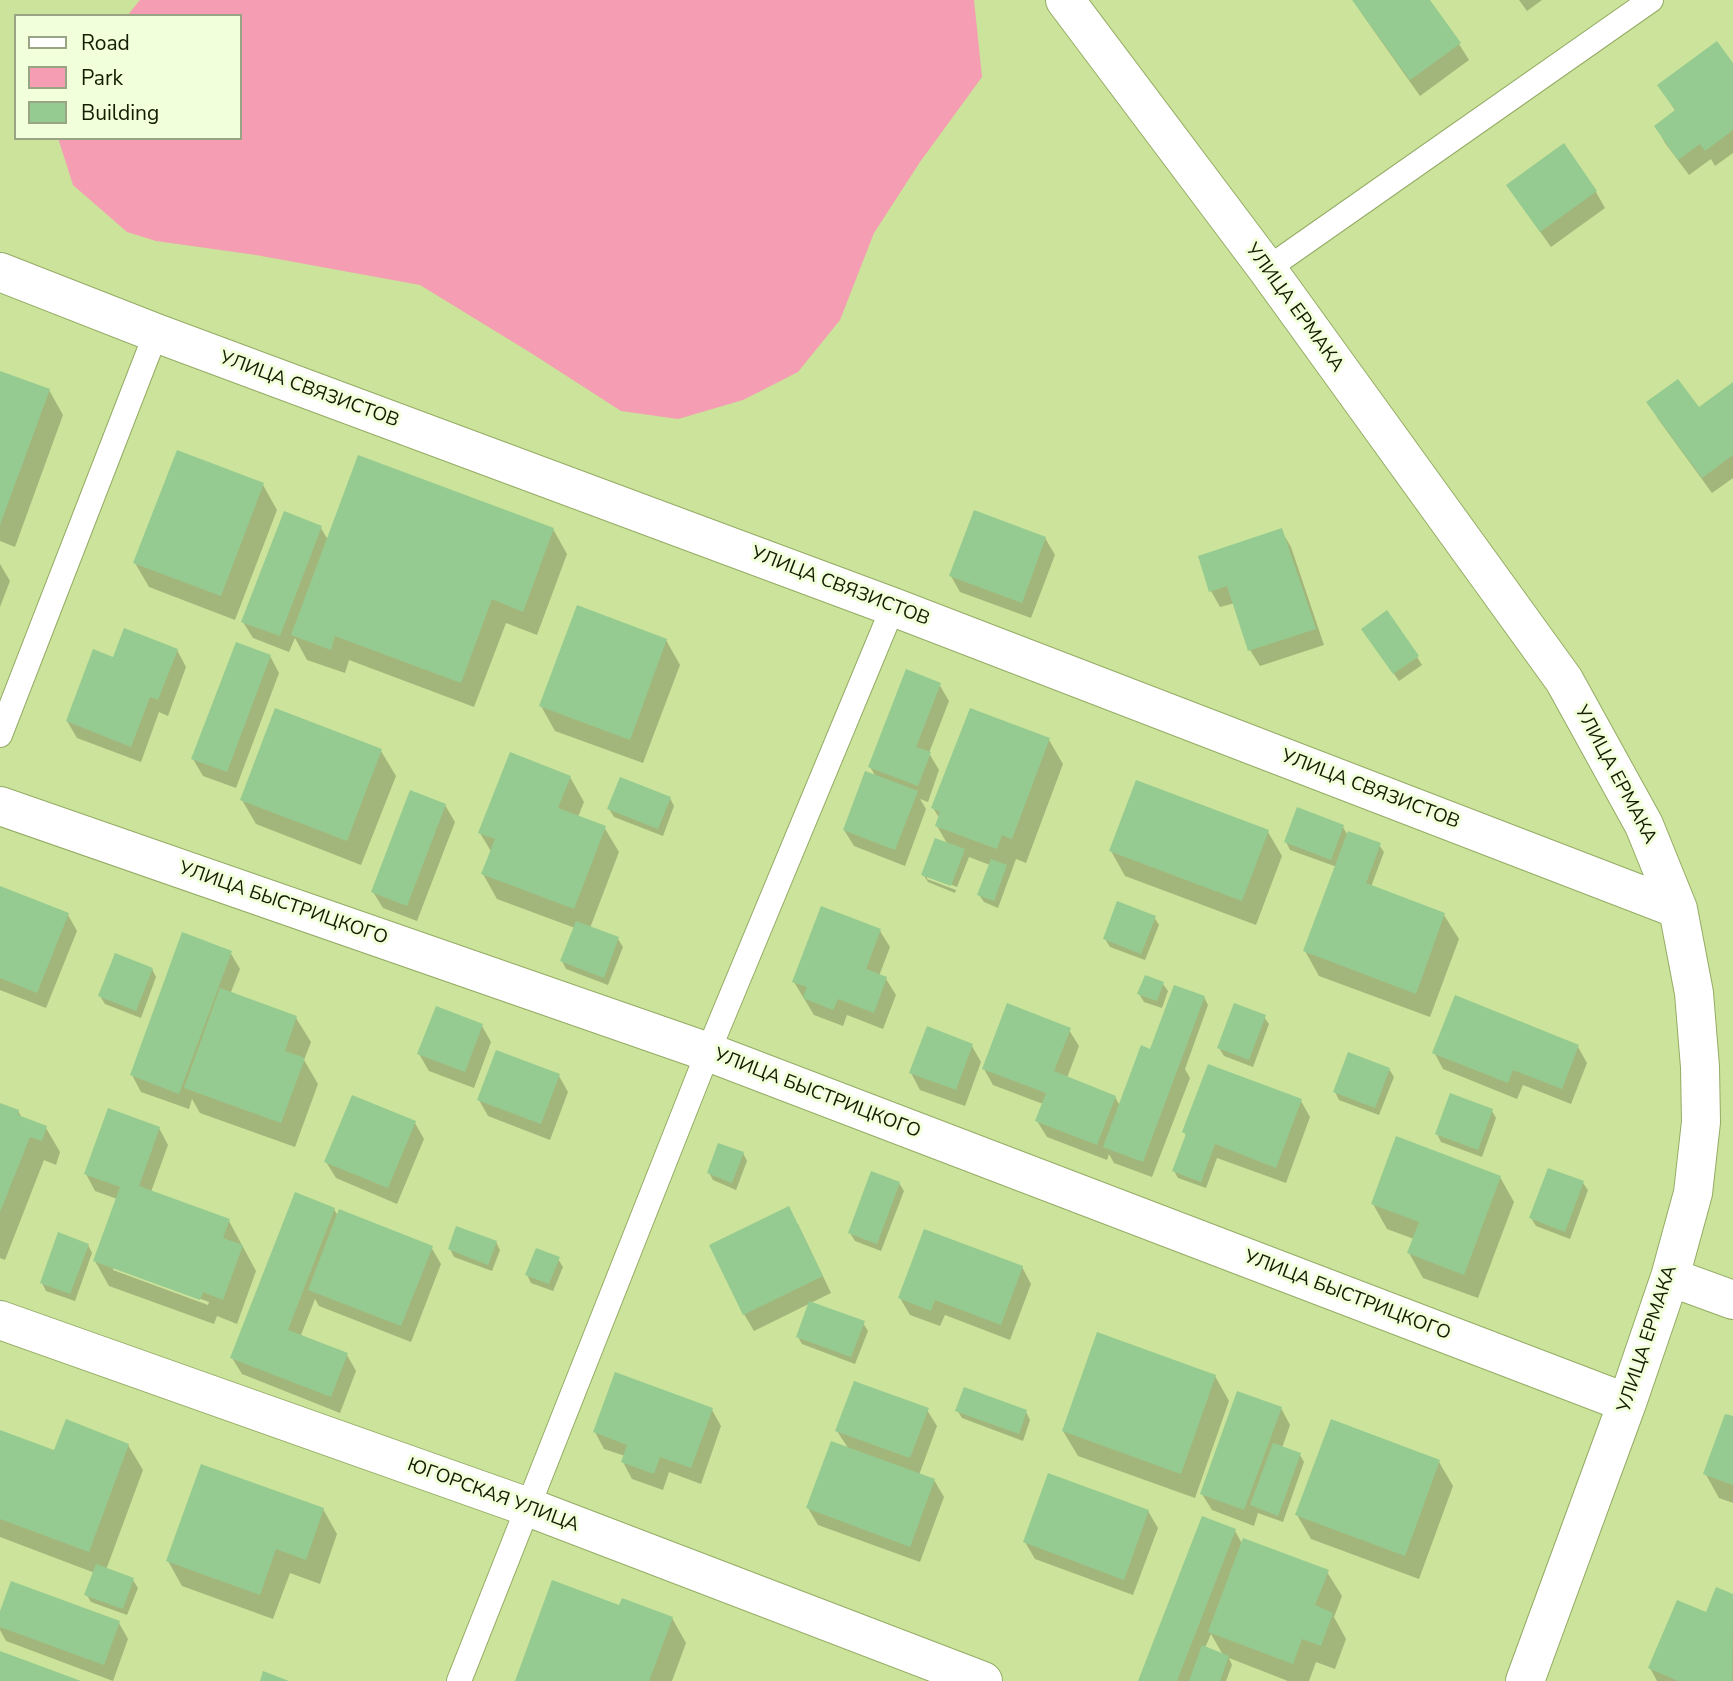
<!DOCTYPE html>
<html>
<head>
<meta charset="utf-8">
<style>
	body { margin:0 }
	#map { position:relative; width:1733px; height:1681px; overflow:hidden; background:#cbe39a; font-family:"Nunito Sans",sans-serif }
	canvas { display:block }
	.legend { position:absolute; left:14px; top:14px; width:228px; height:126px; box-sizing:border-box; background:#f2ffdb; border:2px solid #99a484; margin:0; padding:9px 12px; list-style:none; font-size:21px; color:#141c01 }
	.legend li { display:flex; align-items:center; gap:14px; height:35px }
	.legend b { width:35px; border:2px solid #99a484 }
</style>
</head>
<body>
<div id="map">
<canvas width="1733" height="1681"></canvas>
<ul class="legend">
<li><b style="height:9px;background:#fff"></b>Road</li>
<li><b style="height:19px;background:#f59db3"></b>Park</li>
<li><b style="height:19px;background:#95cb91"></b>Building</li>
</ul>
</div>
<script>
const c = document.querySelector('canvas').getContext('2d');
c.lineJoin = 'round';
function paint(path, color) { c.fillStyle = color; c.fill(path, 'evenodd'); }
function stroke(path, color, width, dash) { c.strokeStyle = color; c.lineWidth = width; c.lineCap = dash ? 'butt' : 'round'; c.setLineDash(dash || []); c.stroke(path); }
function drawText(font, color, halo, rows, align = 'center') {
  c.font = font + ' "Nunito Sans",sans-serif'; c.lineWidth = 6; c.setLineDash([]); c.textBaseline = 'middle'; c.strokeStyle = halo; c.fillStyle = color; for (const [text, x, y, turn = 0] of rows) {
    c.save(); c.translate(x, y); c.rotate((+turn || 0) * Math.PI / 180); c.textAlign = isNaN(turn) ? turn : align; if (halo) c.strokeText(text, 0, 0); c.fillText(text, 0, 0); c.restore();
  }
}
const green = new Path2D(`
	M140,0H974L982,77L920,162L874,233L840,320L798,372L743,400L678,419L621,411L531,353L420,285L256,255L156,241L127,232L73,185L58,138H240V16H127Z`);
const shadow = new Path2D(`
	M1354,0H1428L1459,44L1469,60L1420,96L1362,14Z
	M1519,0H1542L1527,11Z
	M1733,66V153L1715,166L1711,159L1689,175L1665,143L1656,126L1676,112L1659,85Z
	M1508,185L1596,192L1605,208L1551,247L1518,201Z
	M0,373L49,390L63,415L15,547L0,541Z
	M1733,384V478L1712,493L1658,419L1649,403L1698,409Z
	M263,485L277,510L235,620L149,587L135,563Z
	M321,528L328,540L553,529L567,554L537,635L506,623L474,707L349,660L345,673L307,660L295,638L289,652L253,638L243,622Z
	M1281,530L1291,547L1324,645L1260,666L1250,650L1235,603L1220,607L1211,591Z
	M1045,538L1055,555L1031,618L960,592L951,576Z
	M0,564L10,581L0,607Z
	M1368,637L1417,657L1422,665L1399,681Z
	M666,640L680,665L643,763L555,731L541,706Z
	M177,650L186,667L168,716L159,712L141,762L77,738L67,721L114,660Z
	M270,656L279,673L236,788L203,776L193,759Z
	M939,684L949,701L929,753L939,770L928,802L920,799L926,809L905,866L854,846L844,830L876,777L870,767Z
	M1049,740L1063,764L1026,863L1016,859L998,908L984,902L979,895L990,865L969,857L957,887L927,875V879L956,890L955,893L928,882L923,874L948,845L937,826L940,819L933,808Z
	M381,751L396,776L361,865L256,824L242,800Z
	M570,777L584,802L578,817L604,827L619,852L590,928L618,939L623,947L608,985L566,969L562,961L575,928L497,899L483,874L492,853L480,833Z
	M670,798L674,806L663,836L614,817L609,809Z
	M445,805L455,822L417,921L383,908L373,892Z
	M1343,827L1348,836L1379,845L1384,852L1371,887L1444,915L1459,939L1430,1017L1319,976L1305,951L1337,867L1290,850L1286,842Z
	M1268,832L1282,856L1256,925L1125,876L1111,851Z
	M0,888L68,915L77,931L46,1008L0,990Z
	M1154,917L1159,925L1145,960L1110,947L1105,939Z
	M880,931L890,947L879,976L886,979L896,995L883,1029L847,1015L843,1026L814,1015L794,982Z
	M230,952L240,969L231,992L296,1018L311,1042L304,1060L318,1084L295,1147L200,1113L192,1099L189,1109L141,1092L132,1075Z
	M152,969L156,977L141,1018L105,1004L100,996Z
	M1163,984L1168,991L1162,1008L1144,1002L1139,994Z
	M1204,997L1208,1005L1185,1069L1190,1078L1152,1177L1114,1163L1109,1154L1107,1160L1047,1137L1037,1121L1043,1104L993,1085L984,1069L1069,1030L1079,1046L1067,1078L1115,1097L1120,1106L1151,1051Z
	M1264,1017L1269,1024L1253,1067L1224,1056L1219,1048Z
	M482,1026L491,1042L474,1088L429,1071L419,1054Z
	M972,1046L981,1062L965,1106L920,1090L911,1073Z
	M1578,1047L1587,1063L1571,1104L1523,1085L1517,1099L1443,1069L1434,1052Z
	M1389,1069L1394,1077L1379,1115L1339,1100L1335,1092Z
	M559,1076L568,1092L550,1140L488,1116L479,1100Z
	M1301,1101L1310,1117L1286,1183L1217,1158L1206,1188L1178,1178L1174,1171L1187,1137L1184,1132Z
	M0,1104L18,1111L22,1118L46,1128L60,1152L56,1165L44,1160L5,1260L0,1258Z
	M1492,1111L1496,1118L1482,1157L1441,1142L1437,1134Z
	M415,1123L424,1139L397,1204L336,1178L326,1162Z
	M159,1128L168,1145L151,1192L229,1221L256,1271L237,1324L217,1316L214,1324L109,1286L95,1261L117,1199L95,1191L86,1174ZM113,1266L209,1302L208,1305L113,1270Z
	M743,1153L747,1161L736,1190L713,1180L709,1173Z
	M1500,1177L1514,1202L1478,1298L1423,1278L1409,1253L1414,1239L1387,1229L1373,1204Z
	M899,1183L904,1191L881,1251L855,1241L850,1233Z
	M1583,1183L1588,1190L1570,1239L1536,1226L1531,1218Z
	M334,1209L338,1216L431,1247L441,1264L411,1342L319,1306L315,1299L301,1335L347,1355L356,1371L340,1413L242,1374L232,1358Z
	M798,1224L831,1293L754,1331L744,1314Z
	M496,1242L500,1250L492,1271L454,1257L450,1249Z
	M88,1245L92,1253L75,1301L46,1291L42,1283Z
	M558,1259L563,1267L553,1291L531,1283L527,1275Z
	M1022,1267L1031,1284L1010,1340L945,1315L940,1326L910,1315L900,1298Z
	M863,1323L868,1331L855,1364L802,1344L798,1337Z
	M1215,1376L1229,1401L1195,1498L1078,1456L1063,1431Z
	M1281,1408L1290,1425L1282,1448L1300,1455L1304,1462L1283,1522L1258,1513L1254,1526L1212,1510L1202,1494Z
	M712,1410L721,1426L701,1484L669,1472L663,1490L632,1479L623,1462L625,1456L604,1449L595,1432Z
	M927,1410L937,1426L919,1475L934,1480L944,1497L920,1562L818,1525L808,1508L848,1448L837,1431Z
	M957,1410L1026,1412L1030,1420L1023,1441L962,1418Z
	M1733,1418V1503L1719,1498L1705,1473Z
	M0,1432L55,1452L128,1445L143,1470L106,1570L133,1580L138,1588L127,1615L91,1602L86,1594L95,1573L0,1537Z
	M1439,1462L1453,1486L1419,1579L1311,1539L1297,1515Z
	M323,1509L337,1534L320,1584L290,1573L273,1619L182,1586L168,1561Z
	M1148,1511L1158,1528L1133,1595L1035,1559L1025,1542Z
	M1235,1531L1243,1545L1327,1572L1342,1596L1334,1617L1346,1639L1335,1669L1316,1662L1309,1681H1288L1229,1658L1232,1665L1226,1681H1140ZM1211,1634L1223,1655L1205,1648Z
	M1717,1590L1733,1596V1681H1657L1650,1668L1707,1614Z
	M620,1607L672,1618L686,1643L672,1681H517Z
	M0,1616L119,1623L128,1639L113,1681L6,1641L0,1630Z`);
const building = new Path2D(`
	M1352,0H1430L1461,43L1410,80Z
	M1717,41L1733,63V130L1705,151L1700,144L1678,160L1654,126L1675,110L1657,85Z
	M1564,143L1597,191L1540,232L1506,185Z
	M0,371L50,389L0,525Z
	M1678,379L1699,407L1733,382V455L1702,478L1646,402Z
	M177,450L264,483L221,596L133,563Z
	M358,455L554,528L523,612L492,599L461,683L335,636L331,650L291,635Z
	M974,510L1046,537L1022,603L949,576Z
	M284,511L322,526L280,636L241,622Z
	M1282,528L1316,629L1248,651L1227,586L1209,592L1198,556Z
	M577,605L667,639L630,740L539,706Z
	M1387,610L1419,656L1393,674L1361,629Z
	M124,628L178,649L158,700L150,697L131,747L66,721L93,649L113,657Z
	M236,642L271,655L227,772L191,759Z
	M906,669L941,683L916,747L931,752L918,786L868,767Z
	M275,708L382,749L347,841L240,800Z
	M970,708L1050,738L1012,839L1002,835L997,849L935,826L940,812L931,808Z
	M510,752L571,776L558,808L606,826L574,909L481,874L495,839L478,833Z
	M865,771L918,791L895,850L843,830Z
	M620,777L671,797L658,829L607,809Z
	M1136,780L1269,830L1242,901L1109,851Z
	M410,790L446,804L407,906L371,892Z
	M1297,807L1344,825L1331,860L1284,842Z
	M1348,831L1381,843L1366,883L1445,913L1416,994L1303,951Z
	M935,838L965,849L951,886L921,875Z
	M991,859L1007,865L994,901L977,895Z
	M0,886L69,913L37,993L0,978Z
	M1117,901L1156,916L1141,954L1103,939Z
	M821,906L881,929L866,969L887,977L874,1013L838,999L833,1010L803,998L807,987L792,982Z
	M576,921L619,937L604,978L560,961Z
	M182,932L232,951L179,1094L130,1075Z
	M115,953L153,968L136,1011L98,996Z
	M1145,975L1164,982L1157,1001L1137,994Z
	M1174,985L1205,996L1143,1162L1103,1147L1141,1045L1150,1049Z
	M220,988L297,1016L285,1051L305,1058L281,1123L184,1088Z
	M1455,995L1579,1045L1562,1089L1513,1070L1508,1083L1432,1053Z
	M1007,1003L1071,1028L1054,1071L1116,1096L1097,1145L1035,1121L1046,1093L982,1069Z
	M1234,1003L1266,1015L1249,1060L1217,1048Z
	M436,1006L483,1024L465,1072L417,1054Z
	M927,1026L973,1044L956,1090L909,1073Z
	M496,1050L560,1074L541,1124L477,1100Z
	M1348,1052L1390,1068L1375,1108L1333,1092Z
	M1208,1064L1302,1099L1276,1168L1215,1144L1201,1182L1172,1171L1186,1134L1182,1132Z
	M1450,1093L1493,1109L1478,1150L1435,1134Z
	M352,1095L416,1121L388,1188L324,1162Z
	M0,1103L19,1110L18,1115L47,1126L42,1141L30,1137L0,1212Z
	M108,1108L160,1127L139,1186L230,1219L223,1238L243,1245L223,1300L203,1292L200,1300L93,1261L120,1187L84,1174Z
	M1396,1136L1501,1176L1464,1275L1407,1253L1419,1222L1371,1204Z
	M718,1143L744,1152L732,1183L707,1173Z
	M1548,1168L1584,1181L1565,1232L1529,1218Z
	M871,1171L900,1182L877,1244L848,1233Z
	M295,1192L335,1208L288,1330L348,1353L331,1397L230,1358Z
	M789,1206L823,1276L743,1315L709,1245Z
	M339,1209L433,1246L401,1326L308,1290Z
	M456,1226L497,1241L488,1265L448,1249Z
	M924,1229L1023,1266L1001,1325L935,1300L931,1311L898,1298Z
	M58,1232L89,1244L70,1294L40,1283Z
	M536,1248L560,1257L549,1284L525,1275Z
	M809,1301L865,1321L851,1357L796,1337Z
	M1097,1332L1216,1375L1181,1474L1062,1431Z
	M615,1372L713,1408L691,1468L660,1457L654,1474L621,1462L627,1445L593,1432Z
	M854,1381L929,1408L910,1458L835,1431Z
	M964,1387L1027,1410L1019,1434L955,1411Z
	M1237,1391L1282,1407L1244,1510L1200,1494Z
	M1725,1414L1733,1416V1485L1703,1474Z
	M66,1419L129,1444L89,1552L0,1519V1430L54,1450Z
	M1331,1419L1440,1460L1405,1556L1295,1515Z
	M831,1441L935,1479L910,1547L806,1508Z
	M1273,1443L1301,1453L1278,1516L1250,1505Z
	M201,1464L324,1508L306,1560L276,1549L260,1595L166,1561Z
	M1048,1473L1149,1510L1124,1580L1023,1542Z
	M1202,1516L1236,1529L1177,1681H1138Z
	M1243,1538L1329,1570L1315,1605L1333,1613L1321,1646L1302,1639L1293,1664L1208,1632Z
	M96,1564L134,1578L123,1609L84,1595Z
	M552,1580L619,1605L622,1598L673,1617L649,1681H515Z
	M11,1581L120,1621L104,1665L0,1627V1611Z
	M1716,1587L1733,1594L1732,1681H1678L1648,1668L1677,1600L1706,1612Z
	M1202,1645L1229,1656L1220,1681H1189Z
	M0,1651L81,1681H0Z
	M263,1671L289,1681H260Z`);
const lane = new Path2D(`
	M1267,269L1651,0
	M0,735L156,333
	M459,1681L708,1052L893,607`);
const street = new Path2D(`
	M1065,0L1267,269L1564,680L1644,825L1678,909L1694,993L1700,1067L1701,1122L1693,1193L1670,1277L1627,1403L1525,1681
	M0,272L156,333L893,607L1678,909
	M0,806L708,1052L1627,1403
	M1670,1277L1733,1300
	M0,1320L528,1507L983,1681`);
const streetNames = [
	["УЛИЦА ЕРМАКА",1294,308,54],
	["УЛИЦА СВЯЗИСТОВ",309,390,20],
	["УЛИЦА СВЯЗИСТОВ",840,587,21],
	["УЛИЦА ЕРМАКА",1615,775,62],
	["УЛИЦА СВЯЗИСТОВ",1370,790,21],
	["УЛИЦА БЫСТРИЦКОГО",283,904,19],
	["УЛИЦА БЫСТРИЦКОГО",817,1094,21],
	["УЛИЦА БЫСТРИЦКОГО",1347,1296,21],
	["УЛИЦА ЕРМАКА",1648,1339,-72],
	["ЮГОРСКАЯ УЛИЦА",493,1496,20]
];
paint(green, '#f59db3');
paint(shadow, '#0003');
paint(building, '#95cb91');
stroke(lane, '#95ab65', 26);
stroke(street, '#95ab65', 40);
stroke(lane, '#fff', 24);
stroke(street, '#fff', 38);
drawText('19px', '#141c01', '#f2ffdb', streetNames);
</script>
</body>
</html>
